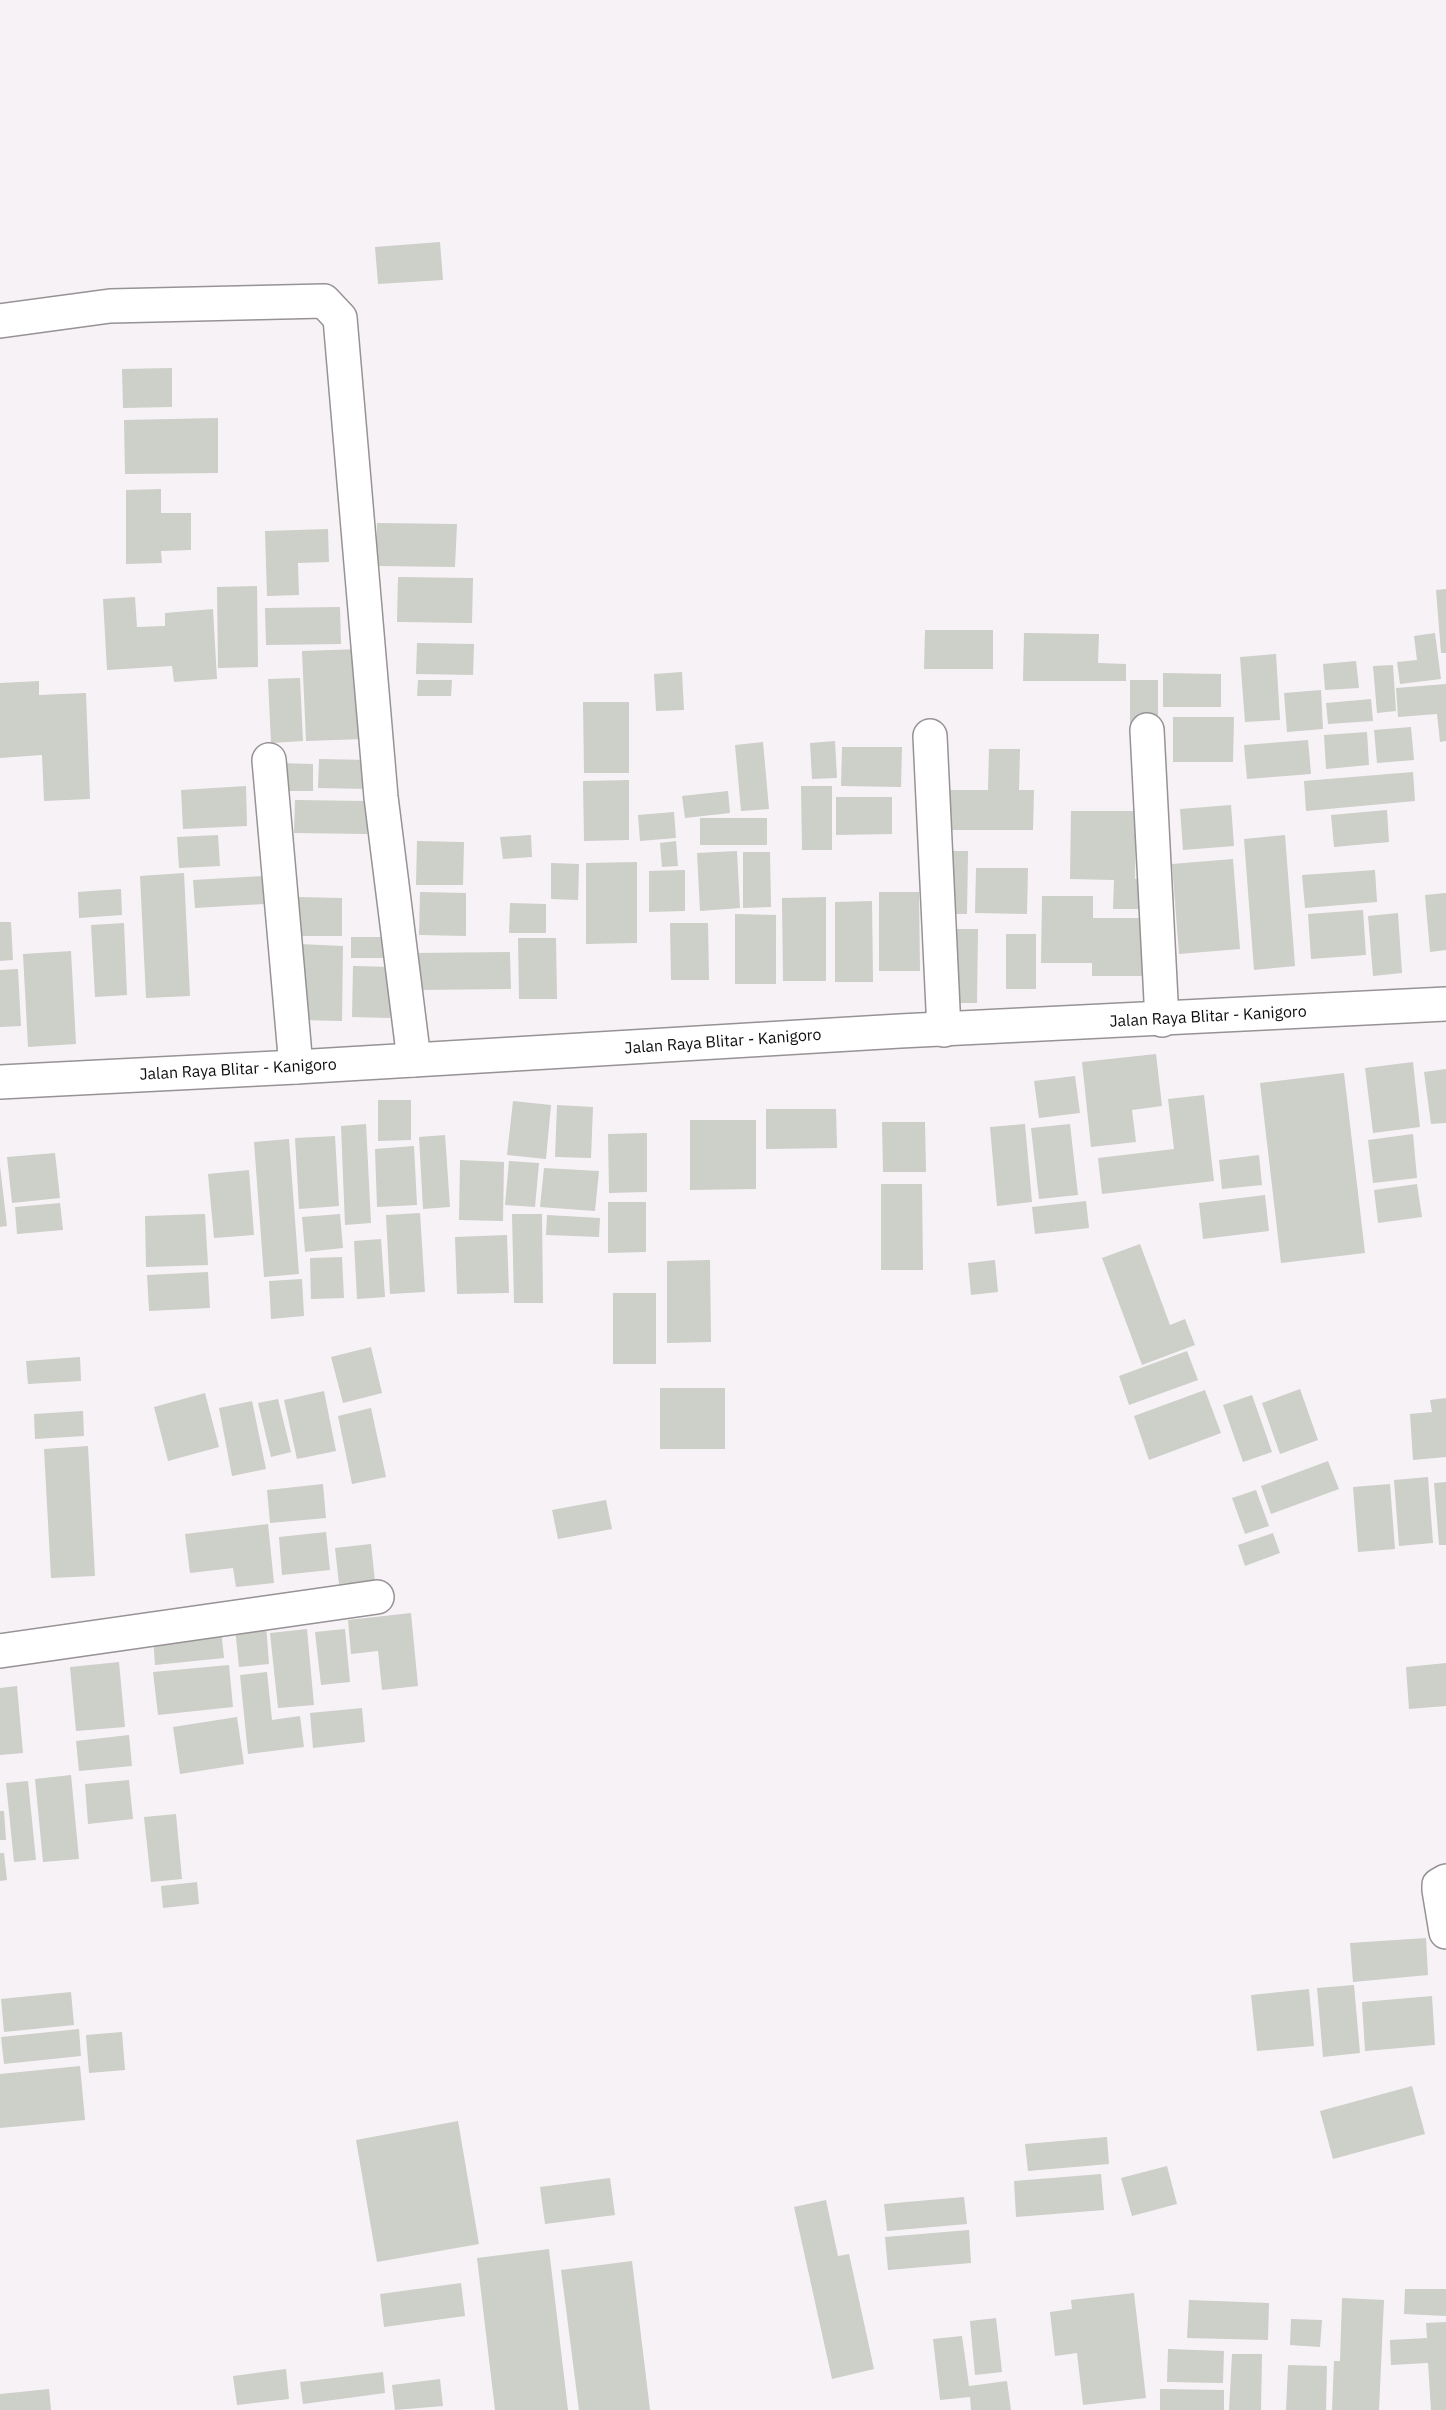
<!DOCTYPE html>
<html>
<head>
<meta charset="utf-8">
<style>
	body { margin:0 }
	canvas { display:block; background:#f7f2f6 }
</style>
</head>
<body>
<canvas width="1446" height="2410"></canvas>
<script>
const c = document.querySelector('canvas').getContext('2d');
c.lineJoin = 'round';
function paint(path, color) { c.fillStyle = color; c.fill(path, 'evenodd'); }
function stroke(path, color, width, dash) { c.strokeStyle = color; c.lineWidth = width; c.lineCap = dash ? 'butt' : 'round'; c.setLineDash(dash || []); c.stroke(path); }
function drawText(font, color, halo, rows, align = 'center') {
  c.font = font + ' "IBM Plex Sans",sans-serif'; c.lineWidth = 5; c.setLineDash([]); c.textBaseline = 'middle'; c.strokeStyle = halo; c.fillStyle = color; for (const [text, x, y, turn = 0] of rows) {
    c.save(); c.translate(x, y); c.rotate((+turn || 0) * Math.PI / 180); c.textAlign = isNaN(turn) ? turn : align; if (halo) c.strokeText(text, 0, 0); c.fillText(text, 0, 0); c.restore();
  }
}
const building = new Path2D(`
	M440,242L443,280L378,284L375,247Z
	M172,368V407L123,408L122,369Z
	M218,418V473L125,474L124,420Z
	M161,489V513H191V550L161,551L162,563L126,564V490Z
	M377,523L457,524L455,567L376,566Z
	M328,529L329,562L298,563L299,595L267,596L265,531Z
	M398,577L473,578L472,623L397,622Z
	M257,586L258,667L218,668L217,587Z
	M1446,589V653H1441L1436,590Z
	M135,597L137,627L165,626V613L213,609L217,679L174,682L172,666L107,670L103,599Z
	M340,607L341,644L266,645L265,608Z
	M925,630H993V669H924Z
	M1024,633L1099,634L1098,663L1126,664V681H1023Z
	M1435,633L1441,679L1400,684L1397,662L1417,660L1414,636Z
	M417,643L474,644L473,675L416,674Z
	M361,649L364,739L306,741L302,651Z
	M1276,654L1280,720L1245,722L1240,657Z
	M1356,661L1359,688L1325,690L1323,664Z
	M1393,665L1396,711L1377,713L1373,666Z
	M682,672L684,710L656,711L654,674Z
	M1163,673L1221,674V707H1163Z
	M300,678L303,741L271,743L268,679Z
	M418,680H452L451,696H417Z
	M1130,680H1158V724H1130Z
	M39,681V695L86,693L90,799L44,801L42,755L0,758V683Z
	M1446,684V741L1440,742L1437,714L1398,717L1396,688Z
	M1321,690L1323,729L1287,732L1284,693Z
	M1371,699L1373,721L1328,724L1326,703Z
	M583,702H629V773H584Z
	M1173,717H1234L1233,762H1173Z
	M1411,727L1414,760L1377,763L1374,730Z
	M1367,732L1369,765L1326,769L1324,735Z
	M1308,740L1311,774L1247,779L1244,745Z
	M835,741L837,778L812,779L810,743Z
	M763,742L769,809L741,811L735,745Z
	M842,747H902L901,787L841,786Z
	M989,749H1020L1019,790H1034L1033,830H941L942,790H988Z
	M319,759L371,760L370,789L318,788Z
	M278,763L313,764V791H278Z
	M1413,772L1415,801L1306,811L1304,781Z
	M629,780V840L584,841L583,781Z
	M246,786L247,826L183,829L181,790Z
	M801,786H832V850H802Z
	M728,791L730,813L685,818L682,796Z
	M836,797H892V834L836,835Z
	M295,800L367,801V834L294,833Z
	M1231,805L1234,846L1183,850L1180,809Z
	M1387,810L1389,842L1334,847L1331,815Z
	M1071,811H1136L1135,879H1142V909H1113L1114,880L1070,879Z
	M674,812L676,838L640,841L638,815Z
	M700,818H767V845H700Z
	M218,835L220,866L179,868L177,837Z
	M531,835L532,857L503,859L500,837Z
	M1285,835L1295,966L1254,970L1244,839Z
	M417,841L464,842L463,885H416Z
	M676,841L678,866L662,867L660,843Z
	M737,851L740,908L700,911L697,853Z
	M940,851H968L967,914H940Z
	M743,852H770L771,907L743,908Z
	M1233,859L1240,949L1179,954L1172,864Z
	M637,862V943L586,944V863Z
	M551,863L579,864L578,900L551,899Z
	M976,868H1028L1027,914L975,913Z
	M685,870V911L649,912V871Z
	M1375,870L1377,902L1305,908L1302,875Z
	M184,873L190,996L146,998L140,876Z
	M263,876L264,904L195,908L193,880Z
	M121,889L122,915L79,918L78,892Z
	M420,892L466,893V936L419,935Z
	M879,892H919L920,971H879Z
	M1446,893V950L1430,952L1425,895Z
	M1042,896H1093V918H1143L1142,976H1092V963H1041Z
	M297,897L342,898V936H296Z
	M826,897V981H783L782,898Z
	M872,901L873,982H835V902Z
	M510,903L546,904V933H509Z
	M1363,910L1366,955L1311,959L1308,914Z
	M1398,913L1402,973L1373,976L1368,916Z
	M735,914L776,915V984H735Z
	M0,922H11L13,960L0,961Z
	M124,923L127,995L95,997L91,925Z
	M670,923H708L709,980H671Z
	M944,929H978L977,1003H943Z
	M1006,934H1036V989H1006Z
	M351,937H387V958H351Z
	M518,938H556L557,999H519Z
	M300,944L343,946L342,1021L298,1020Z
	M71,951L76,1044L28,1047L23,954Z
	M510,952L511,989L413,990V953Z
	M353,966L391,967L390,1018L352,1017Z
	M18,969L21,1026L0,1027V970Z
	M1156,1054L1162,1106L1132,1110L1136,1142L1091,1147L1082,1062Z
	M1413,1062L1420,1127L1373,1133L1365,1068Z
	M1446,1069V1123L1431,1124L1424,1072Z
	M1344,1073L1365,1253L1281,1263L1260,1083Z
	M1075,1076L1080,1113L1039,1118L1034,1081Z
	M1204,1095L1214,1181L1102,1194L1098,1158L1174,1149L1168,1099Z
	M378,1100H411V1140L378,1141Z
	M513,1101L551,1105L546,1159L507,1155Z
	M557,1105L593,1107L591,1158L555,1157Z
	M766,1109H836L837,1148L766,1149Z
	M690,1120H756V1189L690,1190Z
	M882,1122H925L926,1172H883Z
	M366,1124L371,1223L345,1225L341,1126Z
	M1025,1124L1032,1202L997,1206L990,1127Z
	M1070,1124L1078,1195L1039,1199L1031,1128Z
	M647,1133V1192L609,1193L608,1134Z
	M1413,1134L1417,1178L1373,1183L1368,1140Z
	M445,1135L450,1207L423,1209L419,1137Z
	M335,1136L339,1206L299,1209L295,1138Z
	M289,1139L299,1274L264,1277L254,1142Z
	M414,1146L417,1205L377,1207L375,1149Z
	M55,1153L60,1198L12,1203L7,1157Z
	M1259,1155L1262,1185L1222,1189L1219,1160Z
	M460,1160L504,1162L503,1221L459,1220Z
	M509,1161L539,1163L535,1207L505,1205Z
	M0,1166L7,1226L0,1227Z
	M544,1168L599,1171L595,1211L540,1207Z
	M249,1170L254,1235L214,1238L208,1174Z
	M881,1184H922L923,1270H881Z
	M1417,1184L1422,1217L1378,1223L1374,1190Z
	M1265,1195L1269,1231L1203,1239L1199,1203Z
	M1086,1201L1089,1228L1035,1234L1032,1207Z
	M608,1202H646V1252L608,1253Z
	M60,1203L63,1230L17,1234L15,1207Z
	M420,1213L425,1292L390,1294L386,1215Z
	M205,1214L208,1265L146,1267L145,1216Z
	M340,1214L343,1248L305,1252L302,1217Z
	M512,1214H542L543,1303H514Z
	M547,1215L600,1218L599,1237L546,1235Z
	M507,1235L509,1293L457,1294L455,1237Z
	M381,1239L385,1297L357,1299L354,1241Z
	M1140,1244L1170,1325L1185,1319L1195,1345L1142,1365L1102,1258Z
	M342,1257L344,1298L311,1299L310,1258Z
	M710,1260L711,1342L667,1343V1261Z
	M995,1260L998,1292L971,1295L968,1263Z
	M208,1272L210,1308L149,1311L147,1275Z
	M302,1279L304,1316L271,1319L269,1281Z
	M613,1293H656V1364H613Z
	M371,1347L382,1393L343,1403L331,1357Z
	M1187,1351L1198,1380L1129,1405L1119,1376Z
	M80,1357L81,1381L28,1384L26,1361Z
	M660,1388H725V1449H660Z
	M1300,1389L1318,1440L1280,1454L1262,1403Z
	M1205,1390L1221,1433L1149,1460L1134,1416Z
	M324,1391L336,1451L297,1459L284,1400Z
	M205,1393L219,1447L168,1461L154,1407Z
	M1252,1395L1272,1452L1243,1462L1223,1405Z
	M1446,1398V1457L1413,1460L1410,1414L1432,1412L1430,1400Z
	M278,1399L291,1452L271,1457L258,1403Z
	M252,1401L266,1469L232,1476L219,1408Z
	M371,1408L386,1477L352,1484L338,1416Z
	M83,1411L84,1436L35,1439L34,1414Z
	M88,1446L95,1576L51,1578L44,1449Z
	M1328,1461L1339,1489L1271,1514L1261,1486Z
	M1428,1477L1433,1543L1399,1546L1394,1480Z
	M1446,1482V1545H1439L1434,1483Z
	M323,1484L326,1518L270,1523L267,1490Z
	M1390,1484L1395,1549L1358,1552L1353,1487Z
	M1256,1490L1269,1526L1245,1534L1232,1498Z
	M606,1500L612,1529L558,1539L552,1510Z
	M268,1524L274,1583L236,1587L233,1568L190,1573L185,1534Z
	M326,1532L330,1570L282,1575L279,1537Z
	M1273,1533L1280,1553L1245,1566L1238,1545Z
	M371,1544L375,1581L339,1584L335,1548Z
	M411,1613L418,1686L382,1690L378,1651L351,1654L348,1620Z
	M266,1624L269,1664L239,1667L235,1628Z
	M221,1629L224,1658L155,1665L153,1636Z
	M307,1629L314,1705L278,1708L270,1633Z
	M345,1629L350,1682L321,1685L315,1632Z
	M119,1662L125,1727L76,1731L70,1667Z
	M1446,1663V1706L1409,1709L1406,1667Z
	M229,1665L233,1707L158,1715L153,1672Z
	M267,1672L272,1720L300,1716L304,1747L248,1754L240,1675Z
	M17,1686L23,1753L0,1755V1688Z
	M362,1708L365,1742L313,1748L310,1713Z
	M237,1717L244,1764L180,1774L173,1727Z
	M129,1735L132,1766L79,1771L76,1741Z
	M71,1775L79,1859L43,1862L35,1779Z
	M129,1780L133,1819L88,1824L85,1784Z
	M28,1781L36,1860L14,1862L6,1783Z
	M0,1811H4L6,1840H0Z
	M176,1814L182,1879L151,1882L144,1817Z
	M0,1853H4L7,1880L0,1881Z
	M197,1882L199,1904L163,1908L161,1886Z
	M1426,1938L1428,1975L1353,1982L1350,1943Z
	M1354,1985L1360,2053L1323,2057L1317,1988Z
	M1309,1989L1314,2046L1257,2051L1251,1995Z
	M71,1992L74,2025L4,2032L1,1999Z
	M1432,1996L1435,2045L1365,2051L1362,2002Z
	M79,2029L81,2056L4,2064L1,2037Z
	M122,2032L125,2070L89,2073L86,2035Z
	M80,2066L85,2120L0,2128V2074Z
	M1412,2086L1425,2134L1333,2159L1320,2111Z
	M458,2121L479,2244L377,2262L356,2140Z
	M1107,2137L1109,2164L1028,2171L1025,2144Z
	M1167,2166L1177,2204L1132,2216L1121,2178Z
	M1101,2174L1104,2210L1016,2217L1014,2181Z
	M610,2178L615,2215L545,2224L540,2187Z
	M964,2197L967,2224L887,2231L884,2204Z
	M826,2200L838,2256L849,2254L874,2369L832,2379L794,2207Z
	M969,2230L971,2263L888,2270L885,2237Z
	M549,2249L568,2410H495L477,2258Z
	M632,2261L650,2410H579L561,2270Z
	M461,2283L465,2316L384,2327L380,2294Z
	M1405,2289H1446V2316L1404,2314Z
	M1134,2293L1146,2398L1083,2405L1077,2353L1055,2356L1050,2312L1072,2309L1071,2300Z
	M1342,2298L1384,2300L1379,2410H1332L1334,2361H1340Z
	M1189,2300L1269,2303L1268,2340L1187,2338Z
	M996,2318L1002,2372L975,2375L970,2321Z
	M1291,2319L1322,2320L1320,2347L1290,2345Z
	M1446,2322V2410H1431L1428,2363L1391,2365L1390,2340L1427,2338L1426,2323Z
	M962,2336L969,2386L1007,2381L1011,2410H971L970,2397L940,2400L933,2339Z
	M1168,2349L1224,2351L1223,2383L1167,2382Z
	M1232,2354H1262L1261,2410H1229Z
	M1288,2365L1327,2366L1326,2410H1286Z
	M286,2369L289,2399L237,2405L233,2376Z
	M383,2372L385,2393L303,2404L300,2382Z
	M440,2379L443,2406L395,2410L392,2385Z
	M49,2389L51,2410H0V2394Z
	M1160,2389L1224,2390V2410H1160Z`);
const minor = new Path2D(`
	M0,321L110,306L324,301L340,318L381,797L414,1060
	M1147,730L1162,1020
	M930,736L944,1030
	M269,760L296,1067
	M0,1651L377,1597
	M1446,1881L1439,1885V1890L1446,1932`);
const major = new Path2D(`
	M0,1082L296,1067L900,1031L1446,1004`);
const streetNames = [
	["Jalan Raya Blitar - Kanigoro",1208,1017,-3],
	["Jalan Raya Blitar - Kanigoro",723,1042,-4],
	["Jalan Raya Blitar - Kanigoro",238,1070,-3]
];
paint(building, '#cdcfc9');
stroke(minor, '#979296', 36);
stroke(major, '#979296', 36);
stroke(minor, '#fff', 33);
stroke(major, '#fff', 33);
drawText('16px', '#100e0f', '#fff', streetNames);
</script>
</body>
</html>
